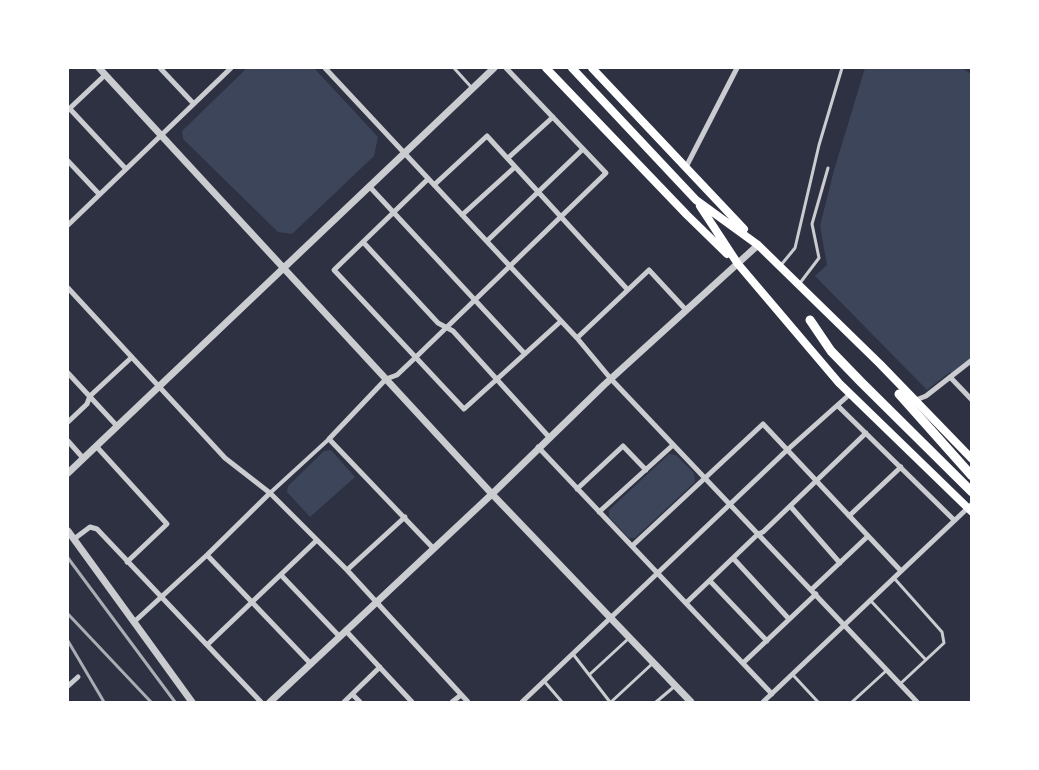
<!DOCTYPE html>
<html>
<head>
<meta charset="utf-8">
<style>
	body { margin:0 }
	#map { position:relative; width:1039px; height:770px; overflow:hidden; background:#2d3142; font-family:"IBM Plex Serif",serif }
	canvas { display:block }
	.frame { position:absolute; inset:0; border:69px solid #fff; pointer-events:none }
</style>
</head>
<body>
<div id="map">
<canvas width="1039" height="770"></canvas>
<div class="frame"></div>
</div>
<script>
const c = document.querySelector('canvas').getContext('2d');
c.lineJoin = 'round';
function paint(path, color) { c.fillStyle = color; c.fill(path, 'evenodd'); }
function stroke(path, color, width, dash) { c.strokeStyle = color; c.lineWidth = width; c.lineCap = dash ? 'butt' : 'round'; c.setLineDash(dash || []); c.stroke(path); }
const green = new Path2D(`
	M247,68H314L378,137L374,156L292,234L278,232L183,139L182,131Z
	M865,68H962L971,74V364L955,377L950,372L927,390L815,276L827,265L820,226L834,170Z
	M331,450L355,477L310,517L287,492L288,486L324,451Z
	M669,454L676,455L694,473L695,482L635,538H629L609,517V510Z`);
const service = new Path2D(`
	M454,68L472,88
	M781,265L795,248L819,145L842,68
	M800,283L819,258L812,224L828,168
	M894,578L942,632L944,643L900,684
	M871,601L926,660
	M573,654L610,702
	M589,675L628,639
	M793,675L818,702
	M544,681L562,702
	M611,702L652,664
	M656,702L675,686
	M852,702L887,670`);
const pedestrian = new Path2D(`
	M270,493L329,439`);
const minor = new Path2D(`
	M160,68L193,103
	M325,68L577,338L611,379L917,702
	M70,109L125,168
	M68,110L105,75
	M508,158L553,117
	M68,161L99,194
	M686,167L737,68
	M427,180L334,270L464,409L560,322
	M434,185L487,136L627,289
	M369,186L525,354
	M462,215L515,167
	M68,225L231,68
	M487,241L583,149
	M363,242L438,323L453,331L549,437
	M68,288L225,458L270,493L347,570L468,702
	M577,338L649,270L686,310
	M68,373L117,426
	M950,377L972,400
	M916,400L926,396L972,360
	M838,406L954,520
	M68,422L87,404L90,396L132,357
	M68,441L83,458
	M96,446L167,524L127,562
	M538,447L772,694
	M577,489L623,446L646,470
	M791,507L840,563
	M599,512L673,445
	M849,516L901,467
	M74,539L90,527L97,529L261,702
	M632,546L763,424L901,571
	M434,549L329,439L386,379L397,375L416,357L606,173L506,68
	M207,555L311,664
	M733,558L789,619
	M347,570L405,517
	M281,575L340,637
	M710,581L767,641
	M811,590L867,537
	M686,603L758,534L763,532L866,433
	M134,622L207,555L270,493
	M346,631L412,702
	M207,645L317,540
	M743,663L816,594
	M68,686L78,677
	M353,695L360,702
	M344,702L380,667
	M452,702L461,695
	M522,702L786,451L850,394
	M763,702L972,504`);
const tertiary = new Path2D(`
	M99,68L492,494L691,702
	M68,473L494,68
	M68,531L192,702
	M270,702L492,494L604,385L758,245`);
const primary = new Path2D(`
	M546,68L687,215L727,254
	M572,68L696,200L758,245L880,364L972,459
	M592,68L744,229
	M700,206L738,264L839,383L972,512`);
const motorway = new Path2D(`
	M810,320L831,351L861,382L972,492
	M899,394L972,476`);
const rail = new Path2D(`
	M68,558L175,702
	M68,614L151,702
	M68,641L104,702`);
paint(green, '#3c4559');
stroke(service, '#caccd0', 3);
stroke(pedestrian, '#caccd0', 4);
stroke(minor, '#caccd0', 5);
stroke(tertiary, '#caccd0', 7);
stroke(primary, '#fff', 8);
stroke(motorway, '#fff', 9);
stroke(rail, '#abadb3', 3);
</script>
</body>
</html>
